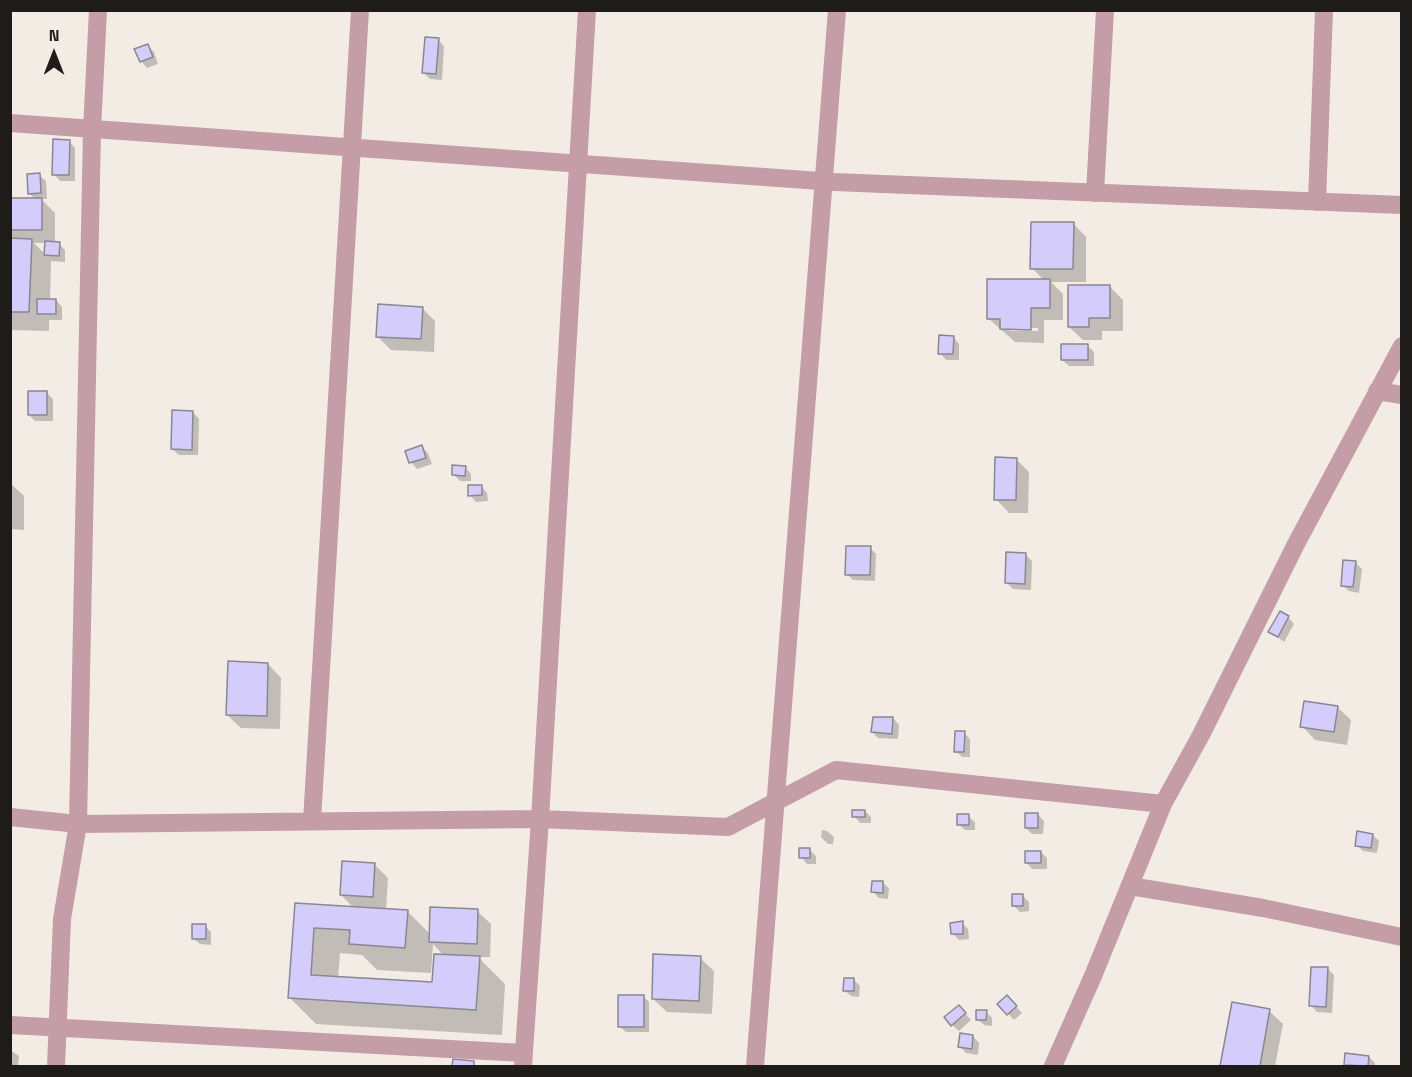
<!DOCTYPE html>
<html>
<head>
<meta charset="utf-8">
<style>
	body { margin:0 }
	#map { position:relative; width:1412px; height:1077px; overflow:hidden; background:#f2ece4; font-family:"Space Grotesk",sans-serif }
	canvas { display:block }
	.frame { position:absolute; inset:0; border:12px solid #1e1c19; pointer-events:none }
	.north { position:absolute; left:24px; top:24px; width:60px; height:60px; -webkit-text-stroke:4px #f2ece4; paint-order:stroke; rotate:0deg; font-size:16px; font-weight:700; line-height:24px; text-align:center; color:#1e1c19 }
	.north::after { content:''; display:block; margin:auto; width:21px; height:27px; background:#1e1c19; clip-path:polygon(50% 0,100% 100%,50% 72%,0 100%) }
</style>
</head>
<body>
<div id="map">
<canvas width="1412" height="1077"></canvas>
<div class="frame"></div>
<div class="north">N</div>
</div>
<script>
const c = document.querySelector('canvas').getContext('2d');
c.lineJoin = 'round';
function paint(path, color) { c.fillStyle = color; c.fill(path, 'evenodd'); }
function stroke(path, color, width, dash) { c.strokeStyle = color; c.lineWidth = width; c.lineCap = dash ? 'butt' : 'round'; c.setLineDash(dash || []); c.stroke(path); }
const shadow = new Path2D(`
	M438,40L444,46L442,80L430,79L424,73Z
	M148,46L154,52L158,64L147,68L141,61Z
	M69,141L75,148V181H60L54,174Z
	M39,175L46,181L47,199H41L55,213V244H59L65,250V262L51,261L50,300H56L62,307V320H49V331L10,330V199L36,200L29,193ZM34,243H46L45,254Z
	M1073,223L1086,237V282H1051L1063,294V320H1044V343L1015,342L989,319L1044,280L1032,268ZM1007,328H1038V331H1010Z
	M1110,287L1123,300V331H1102V340H1083L1069,327Z
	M422,308L435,321L434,352L391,350L378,337Z
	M953,337L959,344V360H946L940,353Z
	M1088,346L1094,352V366H1069L1062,360Z
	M47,393L53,399V421H35L29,415Z
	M193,412L199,419L198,455H179L172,449Z
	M421,446L428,453L432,464L417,469L411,462Z
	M1016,459L1029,472L1028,513H1009L996,499Z
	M465,467L471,474V481H460L453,474Z
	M10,483L24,496V530L10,529Z
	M481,486L487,493L488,501L476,502L470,495Z
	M870,548L876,554L875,581L853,580L847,574Z
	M1025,554L1032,561L1031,590L1013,589L1007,583Z
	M1356,563L1362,569L1359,593L1349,591L1342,585Z
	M1288,617L1294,624L1284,642L1270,631Z
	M268,664L281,678L280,729L241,728L227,715Z
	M1337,707L1351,720L1347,745L1315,740L1302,726Z
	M893,718L899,725L898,739L878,738L872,732Z
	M964,733L970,739V757H962L956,751Z
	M865,811L871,817V823H860L854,816Z
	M1037,814L1044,821L1043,834H1032L1026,828Z
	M968,816L975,822V830H965L958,824Z
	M822,830L827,831L834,837L833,844H828L821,837Z
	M1373,835L1379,841L1377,853L1363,851L1357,845Z
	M810,850L816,856V864H807L801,857Z
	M1041,852L1047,858V869H1032L1026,862Z
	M374,864L388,878L386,910L407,911L430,934L477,911L491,924L490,957H478L505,984L502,1035L316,1024L290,998L296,904L354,908L341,895ZM433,944L444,956L434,984L338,978L340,953L362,955L377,970L431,973Z
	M882,882L889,888L888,899L879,898L873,892Z
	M1023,896L1029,902V911L1020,912L1014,906Z
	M962,923L968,929L969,939L959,940L953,934Z
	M205,926L211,932V945L200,944L193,938Z
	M700,958L714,971L712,1014L667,1012L653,999Z
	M1328,969L1334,975L1332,1013L1317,1012L1311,1005Z
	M854,980L860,986L859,997L851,996L844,990Z
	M643,996L649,1002V1032H626L619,1026Z
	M1007,997L1022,1013L1014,1020L999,1004Z
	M1233,1004L1269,1011L1283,1024L1275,1066H1222Z
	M986,1012L992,1018V1026L984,1025L977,1019Z
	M965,1013L971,1020L959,1031L952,1025Z
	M973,1036L979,1043L978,1055L966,1053L960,1047Z
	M10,1050L19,1056L18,1066H10Z
	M1369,1057L1375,1063V1066H1348L1346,1064Z`);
const building = new Path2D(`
	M425,37L439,38L436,74L422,73Z
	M148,44L153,57L140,62L134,49Z
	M53,139L70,140L69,175H52Z
	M40,173L41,193L28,194L27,174Z
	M10,198H42V230H10Z
	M1031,222H1074L1073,269H1030Z
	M10,238L32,239L29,312H10Z
	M45,241L60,242L59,256L44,255Z
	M987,279H1050V308H1031V330L1000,329V319H987Z
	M1068,285H1110V318H1089V327H1068Z
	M37,299H56V314H37Z
	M378,304L423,307L421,339L376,337Z
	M939,335L954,336L953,354H938Z
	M1061,344H1088V360H1061Z
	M28,391H47V415H28Z
	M172,410L193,411L192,450L171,449Z
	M422,445L426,458L409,463L405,451Z
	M995,457L1017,458L1016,500H994Z
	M452,465L466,466L465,476L452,475Z
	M468,485H482V495L468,496Z
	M846,546H871L870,575H845Z
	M1006,552L1026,553L1025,584L1005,583Z
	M1343,560L1356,561L1353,587L1341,586Z
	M1280,611L1289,616L1278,637L1268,632Z
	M228,661L268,663L267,716L226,715Z
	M1304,701L1338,706L1334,732L1300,727Z
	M873,717H893L892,734L871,732Z
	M955,731H965L964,752H954Z
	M852,810H865V817H852Z
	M1025,813H1038V828H1025Z
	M957,814H969V825H957Z
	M1357,831L1373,834L1371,848L1355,846Z
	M799,848H810V858H799Z
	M1025,851H1041V863H1025Z
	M342,861L375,863L373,897L340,895Z
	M872,881H883V893L871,892Z
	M1012,894H1023V906H1012Z
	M295,903L408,910L405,948L349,944L350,930L314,928L311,975L432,982L434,954L480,956L476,1010L288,998Z
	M430,907L478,909L477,944L429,942Z
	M963,921V934H951L950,923Z
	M192,924H206V939H192Z
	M653,954L701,956L699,1001L652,999Z
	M1311,967H1328L1326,1007L1309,1006Z
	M844,978H854V991H843Z
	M618,995H644V1027H618Z
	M1007,995L1017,1006L1007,1015L997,1004Z
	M1232,1002L1270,1009L1260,1066H1220Z
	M959,1005L966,1013L951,1026L944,1017Z
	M976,1010H987L986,1020H976Z
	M960,1033L973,1035L972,1049L958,1047Z
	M1345,1053L1369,1056L1368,1066L1344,1065Z
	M453,1059L474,1061V1066H452Z`);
const minor = new Path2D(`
	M10,123L834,182L1402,205
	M1095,193L1105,10
	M1317,202L1324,10
	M1377,391L1402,395
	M10,817L78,824L540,819L728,827L836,770L1163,804
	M312,821L360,10
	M1130,886L1263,908L1402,937
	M10,1025L523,1053
	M56,1066L62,919L78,824L92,130L98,10
	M523,1066L540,819L587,10
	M755,1066L837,10
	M1053,1066L1093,976L1163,804L1201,735L1296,544L1402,346`);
paint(shadow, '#0003');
paint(building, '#d4cdfb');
stroke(building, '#898790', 1.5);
stroke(minor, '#c49da7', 18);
</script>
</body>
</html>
